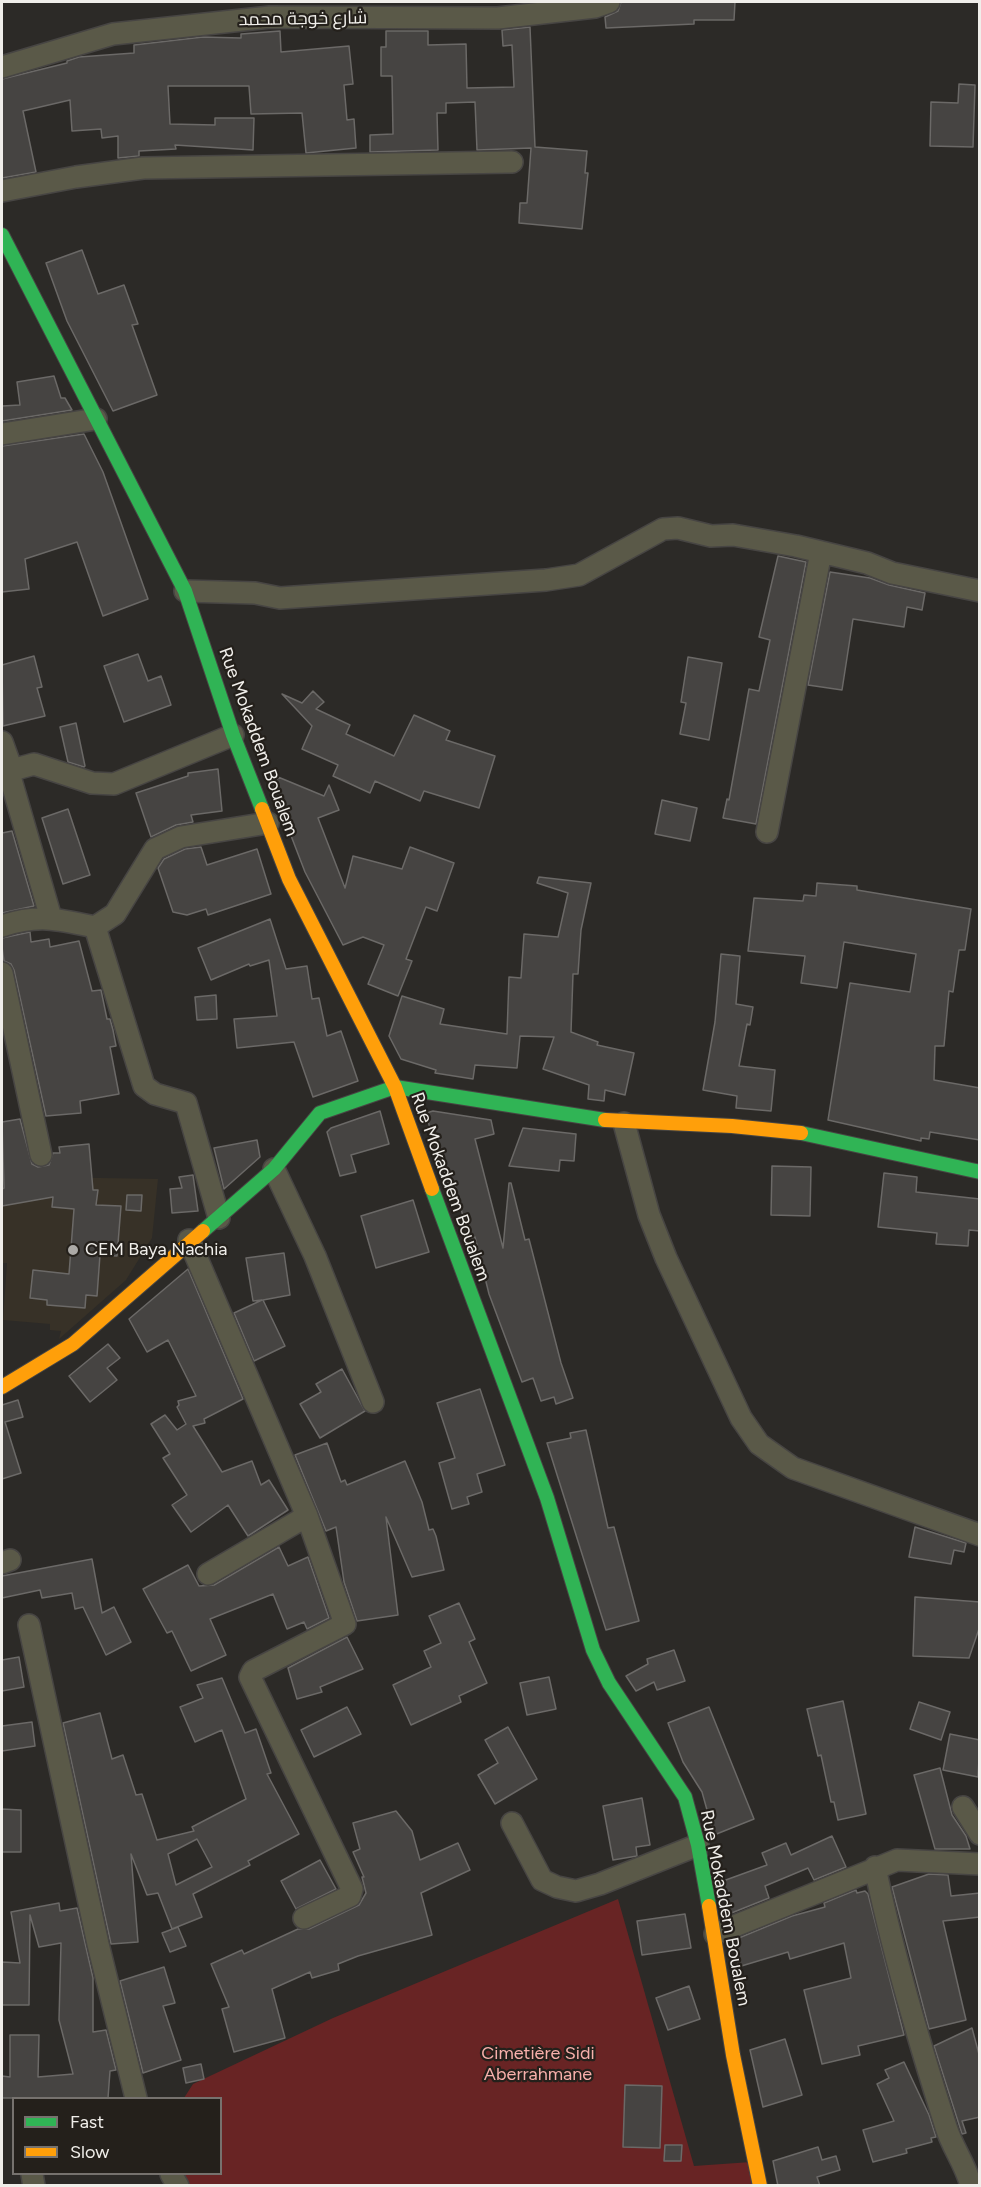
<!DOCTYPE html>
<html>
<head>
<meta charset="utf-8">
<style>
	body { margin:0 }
	#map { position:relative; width:981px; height:2187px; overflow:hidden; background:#2c2a27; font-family:Figtree,sans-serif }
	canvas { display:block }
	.frame { position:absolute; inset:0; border:3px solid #f0eeea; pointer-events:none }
	.legend { position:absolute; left:12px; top:2097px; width:210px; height:78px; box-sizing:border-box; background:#24201b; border:2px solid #76726e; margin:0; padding:8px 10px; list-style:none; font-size:18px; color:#f0eeea }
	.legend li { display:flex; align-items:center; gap:12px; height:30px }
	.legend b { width:30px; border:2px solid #76726e }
</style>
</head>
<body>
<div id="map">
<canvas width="981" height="2187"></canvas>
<div class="frame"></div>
<ul class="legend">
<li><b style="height:8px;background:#30b455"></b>Fast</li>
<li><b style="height:8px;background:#ff9f0a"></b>Slow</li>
</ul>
</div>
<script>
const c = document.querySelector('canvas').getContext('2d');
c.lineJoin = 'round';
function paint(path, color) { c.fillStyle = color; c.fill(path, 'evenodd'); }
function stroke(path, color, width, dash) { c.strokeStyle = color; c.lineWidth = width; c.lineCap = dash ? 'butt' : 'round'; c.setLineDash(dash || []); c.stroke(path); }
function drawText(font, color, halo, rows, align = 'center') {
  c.font = font + ' Figtree,Cairo,sans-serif'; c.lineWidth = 4.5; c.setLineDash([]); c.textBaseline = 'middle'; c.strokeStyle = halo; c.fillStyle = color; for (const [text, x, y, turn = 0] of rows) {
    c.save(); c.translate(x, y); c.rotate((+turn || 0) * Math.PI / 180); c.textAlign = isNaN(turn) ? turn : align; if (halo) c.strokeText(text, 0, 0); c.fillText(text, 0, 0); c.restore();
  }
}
const built = new Path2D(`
	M44,1177L158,1179L152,1238L126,1280L59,1339L61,1331L50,1330V1324L3,1320L7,1263H2V1203L35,1193Z`);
const green = new Path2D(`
	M618,1899L694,2166L751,2162L754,2185L188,2186L182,2174H220V2098H184L193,2084L333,2018Z`);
const building = new Path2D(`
	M621,2H735L734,20H694V24L606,28L605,17L618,11Z
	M530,27L535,147L587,151L585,173H588L582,229L519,223L520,203H527L531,148L477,150L475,102L446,103V113H437L438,150L370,152V135L393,134L392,76H381V47H386V31H428V45L466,44L467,88L514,87L512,45L503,46L502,30Z
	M280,31L281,52L349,46L353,84L344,85L347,120L354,119L356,148L306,153L302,113L251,114L249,86H168L170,124L215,125V118H254L253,150L175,145L176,149L139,151V156L118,158V136L102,138L101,129L72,131L70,100L23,111L36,172L2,178V79L67,63V61L79,57L134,53V45L203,37L241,38V34Z
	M959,84L975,85L973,147L930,146L931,102L958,103Z
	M82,250L98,294L124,285L138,324L132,325L157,395L113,411L67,321L46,263Z
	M54,376L61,398H65L72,410L2,421V406L20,405L17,382Z
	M84,434L103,472L148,599L103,616L77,542L25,559L29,589L2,592V446Z
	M778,556L806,562L756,824L723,818L727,799L729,800L749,689L759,691L770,640L759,637Z
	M830,572L870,578L889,585L925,593L922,610L907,607L904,627L853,619L842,690L808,685Z
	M138,654L148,681L161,676L171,705L124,722L104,666Z
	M34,656L42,687L37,688L45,716L3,726L2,665Z
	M688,657L722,663L709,740L680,734L686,703L681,702Z
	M313,691L324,702L316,709L350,725L346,734L394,756L414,715L450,731L446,740L495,756L479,808L424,791L420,801L375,781L370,793L333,776L338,765L302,749L312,726L282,694L302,703Z
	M76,723L85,766L84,767L68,762L60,727Z
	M218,769L222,811L191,815L193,822L176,825L151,837L136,793L188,776V773Z
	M278,777L324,796L329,785L339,810L318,818L345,888L353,856L402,869L410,847L454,863L437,911L426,907L406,959L412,961L398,996L368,984L384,945L363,937L343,945L305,872L273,789Z
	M662,800L697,808L690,841L655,834Z
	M68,809L90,875L63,884L42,818Z
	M12,831L34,906L2,913V833Z
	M201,847L207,865L257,849L271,894L208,915L206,909L187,915L173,912L158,868L164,859L185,849Z
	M539,877L591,883L581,930L578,974H573L571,1032L598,1042L597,1045L634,1053L625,1095L605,1090L604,1101L588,1099L589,1085L543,1069L554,1037L520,1036L517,1068L475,1065L473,1079L435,1073L436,1070L401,1059L389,1036L402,996L444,1009L440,1024L507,1034L509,977L521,978L524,934L558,937L568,893L537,883Z
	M817,883L857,886V890L971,909L965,950H959L953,992L949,991L944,1046H935L934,1080L980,1088V1140L930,1132L929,1139L921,1138V1141L828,1120L850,983L910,992L916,954L844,942L837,988L801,983L805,956L748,951L754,898L803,901L804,895L816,896Z
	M270,919L286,969L307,966L312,999L319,998L327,1036L341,1031L358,1081L313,1097L294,1042L237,1048L234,1019L277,1016L269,960L250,966L249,964L211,980L198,948Z
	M30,932L31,942L49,939L50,947L79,941L92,991L101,990L107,1019H110L113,1030L116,1046L110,1047L119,1094L80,1101L81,1113L46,1116L14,970L11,964L4,961L2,947V938Z
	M721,954L740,956L736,1004L753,1007L750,1025L747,1024L739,1066L775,1070L771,1111L736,1108L737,1096L703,1090L715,1022Z
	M216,995L217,1019L197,1020L195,997Z
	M380,1111L389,1144L351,1155L356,1172L340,1176L327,1132L331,1128Z
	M433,1111L491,1120L494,1134L475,1139L503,1248L509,1183H511L525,1240L529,1239L561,1363L573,1398L556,1404L554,1397L541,1401L533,1378L522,1382L489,1294L475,1237L469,1239L455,1186L450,1187L432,1136L426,1113Z
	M20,1119L32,1164L38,1167L49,1165L53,1153H60L59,1147L89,1144L93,1190H98L96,1205L121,1206L117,1256L100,1255L97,1296L86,1295L85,1308L47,1305V1300L30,1298L33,1270L69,1274L74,1209L52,1207L53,1197L2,1206V1189L4,1188L2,1122Z
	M523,1128L576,1134L574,1161L560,1160L559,1171L509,1166Z
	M257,1140L260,1157L224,1189L214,1148Z
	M772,1166L811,1167L810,1216L771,1215Z
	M884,1173L917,1177L916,1192L980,1199V1231L969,1230L968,1246L936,1244L937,1233L878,1227Z
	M193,1175L198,1211L172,1213L170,1189L182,1188L179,1177Z
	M127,1195H142L141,1211L126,1210Z
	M413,1200L429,1252L376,1268L361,1216Z
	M284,1253L290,1295L263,1300L285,1346L254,1361L234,1313L262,1300L253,1301L246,1258Z
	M188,1269L243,1399L204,1419L205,1423L193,1426L222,1472L252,1461L261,1485L269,1480L288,1510L248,1536L228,1505L191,1532L172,1505L187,1495L163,1458L170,1454L151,1424L165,1415L177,1430L186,1424L177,1407L179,1405L178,1401L196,1396L168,1340L147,1352L129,1319Z
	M108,1344L120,1358L107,1368L117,1380L90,1402L69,1376Z
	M342,1369L365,1411L320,1438L300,1404L321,1392L316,1384Z
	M480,1389L505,1465L477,1474L482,1492L467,1497L469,1504L452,1509L439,1463L455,1458L437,1403Z
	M18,1400L23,1417L5,1422L21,1473L2,1479V1405Z
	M586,1430L608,1528L614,1527L639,1621L606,1630L547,1443L571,1438L570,1433Z
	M327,1443L341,1482L345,1480L347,1485L405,1461L422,1502L429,1530L433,1529L436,1536L444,1570L412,1577L386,1517L398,1615L357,1621L344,1582L336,1527L326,1531L295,1455Z
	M915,1527L966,1543L964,1552L954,1550L951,1564L909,1557Z
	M279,1547L288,1566L308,1557L329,1618L307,1629L304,1622L287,1629L273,1594L210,1619L226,1655L191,1671L172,1631L167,1633L143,1589L188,1565L199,1586L214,1585Z
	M92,1559L102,1613L114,1607L131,1642L106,1655L83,1607L75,1609L72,1593L42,1598L40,1590L2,1598V1576Z
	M915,1597L980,1602V1626L969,1658L913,1656Z
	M459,1603L475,1639L469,1642L487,1683L459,1696L461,1702L411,1725L393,1685L431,1667L424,1651L441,1643L429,1616Z
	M347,1637L363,1669L320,1687L322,1692L297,1699L288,1668Z
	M674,1650L685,1681L657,1690L654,1682L636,1691L626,1676L648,1664L647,1659Z
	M19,1657L24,1687L2,1691V1660Z
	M549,1677L556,1709L527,1715L520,1683Z
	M222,1678L245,1733L256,1729L271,1773L267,1774L299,1834L248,1861L250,1865L193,1894L202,1917L172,1929L158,1893L147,1895L131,1854L138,1942L111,1944L63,1723L100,1713L112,1759L123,1755L136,1795L142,1794L157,1840L194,1831L192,1827L246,1799L222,1730L195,1742L180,1707L203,1698L197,1685ZM197,1839L212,1867L176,1885L168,1854Z
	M843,1701L866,1814L838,1820L834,1802H831L821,1755L818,1756L807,1709Z
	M919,1702L950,1712L941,1740L910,1729Z
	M347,1707L361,1734L314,1757L301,1730Z
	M709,1707L754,1819L714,1835L702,1792L683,1762L668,1723Z
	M32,1722L35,1746L2,1751V1726Z
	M508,1727L537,1779L495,1804L478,1775L498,1763L485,1740Z
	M950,1734L980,1740L978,1777L943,1770Z
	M940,1768L952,1815L966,1836L970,1849H935L914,1775Z
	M642,1798L650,1845L636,1847L637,1856L613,1860L603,1806Z
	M2,1809L21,1810V1852H2Z
	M396,1811L412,1831L420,1860L458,1843L470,1870L421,1893L432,1935L358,1956L338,1964L339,1970L312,1978L310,1972L272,1989L285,2038L234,2052L222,2009L229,2007L211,1964L242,1950L244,1954L298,1929H309L359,1905L366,1893L362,1877H364L353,1852L360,1849L353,1823Z
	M832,1836L846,1867L814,1880L808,1868L765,1886L769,1898L729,1914L723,1881L767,1865L762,1853L786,1843L791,1855Z
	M320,1860L336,1889L296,1909L281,1881Z
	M929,1874L948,1875L951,1896L980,1893V1917L943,1921L966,2020L929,2029L892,1887Z
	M856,1890L857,1893L865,1891L868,1894L904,2035L858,2046L860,2055L822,2064L804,1990L851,1978L844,1943L790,1959L788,1952L738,1967L734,1940L792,1916L825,1907L824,1903Z
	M59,1903L60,1911L77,1908L93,1978V2032L106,2030L116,2070L110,2071L108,2098H2V2076L10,2077V2035H39L38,2077L73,2074L59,2020L61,1943L39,1947L30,1915L29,2005H2V1962L20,1963L11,1912Z
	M685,1914L691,1948L642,1955L637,1921Z
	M178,1927L186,1946L170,1952L162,1933Z
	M164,1967L175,2003L163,2006L181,2060L143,2073L120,1981Z
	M689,1986L700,2019L668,2030L656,1998Z
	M972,2028L980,2058V2117L962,2121L966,2133L962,2134L934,2046Z
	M785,2039L802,2095L763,2107L750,2050Z
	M904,2062L929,2115L936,2137L931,2138L932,2142L906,2149L907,2153L873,2162L863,2130L894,2121L877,2084L889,2078L885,2070Z
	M201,2064L204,2079L186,2083L183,2068Z
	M625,2085L662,2086L660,2148L623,2147Z
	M665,2145H682L681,2161H664Z
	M818,2147L822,2160L836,2156L840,2170L817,2177L820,2186H778L773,2161Z`);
const street = new Path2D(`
	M2,67L113,34L270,17L498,18L595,7L609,2
	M2,191L76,177L143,168L512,162
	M2,434L96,419
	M185,591L255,593L280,598L546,580L579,575L663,529L678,528L711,536L733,535L796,546L867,563L892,573L980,591
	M2,742L12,770
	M767,832L821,552
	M51,918L11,780L12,770L34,764L92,783L114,784L233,735
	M2,926C38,914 58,919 95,927L115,914L155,849L181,837L268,823
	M95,927L144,1086L155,1094L186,1103L219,1218
	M2,973L41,1155
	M624,1123L649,1215L666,1258L741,1418L759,1444L793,1468L980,1535
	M274,1169L315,1256L373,1402
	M189,1240L307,1516L345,1624L253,1671L250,1677L352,1889L350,1896L304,1918
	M2,1563L10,1560
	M208,1574L307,1516
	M29,1625L98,1944L136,2098
	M963,1807L980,1834
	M512,1823L542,1880L557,1887L576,1891L600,1884L698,1845
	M875,1867C893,1955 919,2042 946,2127C952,2147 966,2165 971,2186
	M715,1934L897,1860L980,1864
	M32,2174L34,2186
	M171,2174L178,2186`);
const fast = new Path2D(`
	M2,235L185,591L233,735L262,809
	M801,1133L980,1172
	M432,1189L547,1498L593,1650L609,1683L685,1797L698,1845L709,1906
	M203,1231L274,1169L320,1113L395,1087L605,1120`);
const slow = new Path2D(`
	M262,809L289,879L395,1087L432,1189
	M605,1120L732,1126L801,1133
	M2,1387L73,1344L203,1231
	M709,1906L733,2055L760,2186`);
const markers = [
	[73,1250,6,"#aba9a6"]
];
const streetNames = [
	["شارع خوجة محمد",303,19,-1],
	["Rue Mokaddem Boualem",258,742,70],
	["Rue Mokaddem Boualem",450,1187,70],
	["Rue Mokaddem Boualem",725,1908,79]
];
const poiNames = [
	["CEM Baya Nachia",85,1250]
];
const parkNames = [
	["Cimetière Sidi",538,2054],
	["Aberrahmane",538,2075]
];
paint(built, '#373127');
paint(green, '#682424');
paint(building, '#464442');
stroke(building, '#6b6967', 1.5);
stroke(street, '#474543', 24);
stroke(fast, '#474543', 16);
stroke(slow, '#474543', 16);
stroke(street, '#5a5948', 21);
stroke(fast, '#30b455', 14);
stroke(slow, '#ff9f0a', 14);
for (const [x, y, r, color] of markers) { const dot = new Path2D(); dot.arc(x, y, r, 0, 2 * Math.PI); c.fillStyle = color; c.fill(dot); stroke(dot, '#24201b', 2); }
drawText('18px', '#f0eeea', '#24201b', streetNames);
drawText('18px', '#f0eeea', '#24201b', poiNames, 'left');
drawText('18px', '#f8b0ab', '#24201b', parkNames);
</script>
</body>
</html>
